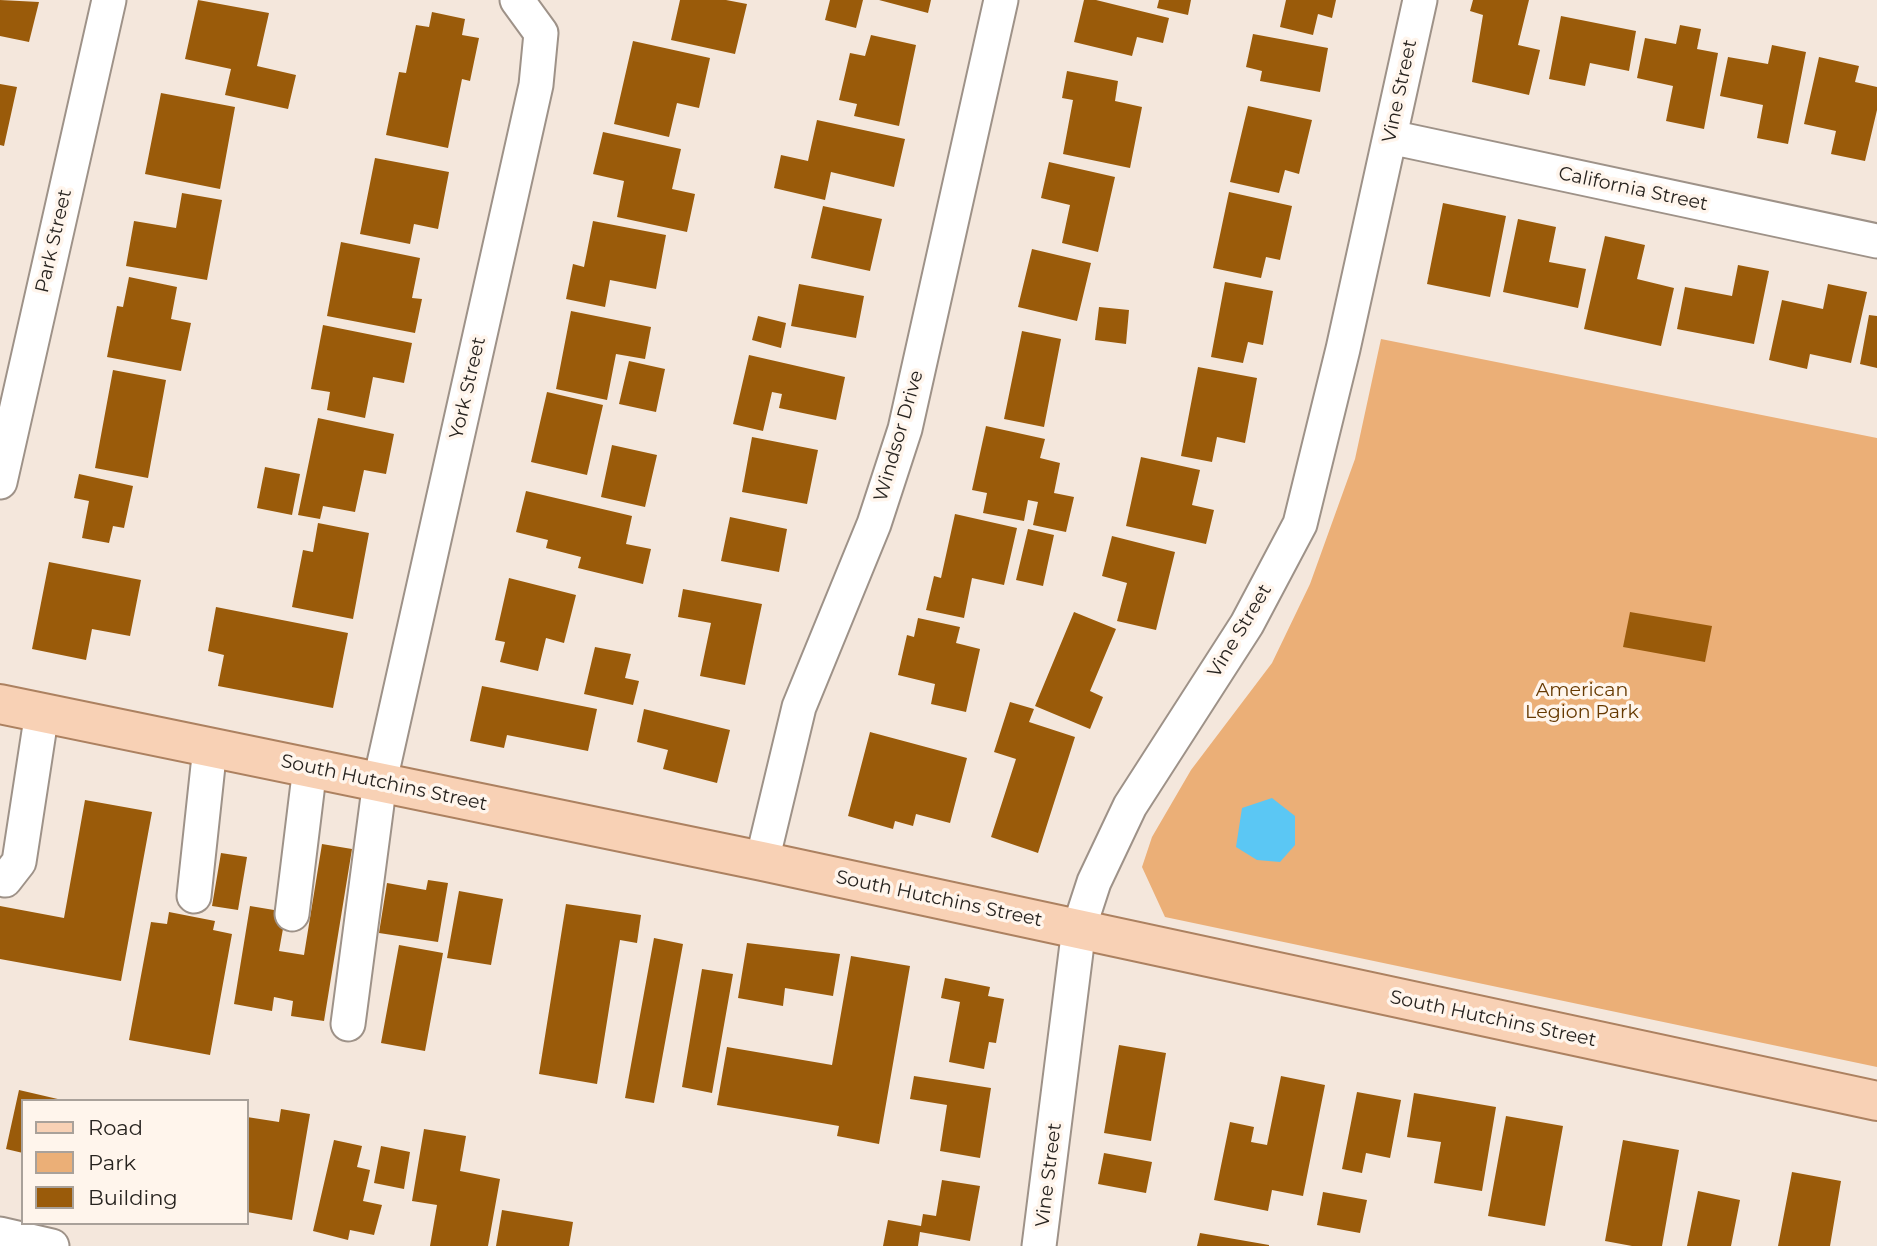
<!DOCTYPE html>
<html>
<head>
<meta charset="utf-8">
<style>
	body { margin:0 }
	#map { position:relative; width:1877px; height:1246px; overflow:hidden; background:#f4e7dc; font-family:Montserrat,sans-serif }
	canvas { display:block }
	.legend { position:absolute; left:21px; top:1099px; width:228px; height:126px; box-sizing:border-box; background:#fff5ec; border:2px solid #a9a19a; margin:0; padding:9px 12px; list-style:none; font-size:21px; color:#27231f }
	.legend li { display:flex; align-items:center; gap:14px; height:35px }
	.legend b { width:35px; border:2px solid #a9a19a }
</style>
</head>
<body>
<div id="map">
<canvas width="1877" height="1246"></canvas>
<ul class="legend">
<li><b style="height:9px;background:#f8d1b5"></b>Road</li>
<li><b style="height:19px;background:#ebaf77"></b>Park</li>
<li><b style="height:19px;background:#9a5b0a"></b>Building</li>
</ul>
</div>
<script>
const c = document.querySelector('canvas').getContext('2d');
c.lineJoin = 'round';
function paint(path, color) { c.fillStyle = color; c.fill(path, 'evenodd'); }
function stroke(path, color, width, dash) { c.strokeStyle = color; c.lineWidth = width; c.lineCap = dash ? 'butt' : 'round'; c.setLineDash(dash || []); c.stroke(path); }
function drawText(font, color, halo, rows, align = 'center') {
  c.font = font + ' Montserrat,sans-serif'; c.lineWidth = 7; c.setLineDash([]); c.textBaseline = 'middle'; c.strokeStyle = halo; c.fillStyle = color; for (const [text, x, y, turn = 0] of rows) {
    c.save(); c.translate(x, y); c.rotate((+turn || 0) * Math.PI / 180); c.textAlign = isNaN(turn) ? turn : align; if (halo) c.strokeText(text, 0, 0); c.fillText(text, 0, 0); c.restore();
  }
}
const green = new Path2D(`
	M1381,339L1877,438V1067L1165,917L1142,867L1152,837L1191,770L1272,663L1310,584L1355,459Z`);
const water = new Path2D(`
	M1272,798L1295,816V845L1280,862L1257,860L1236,847L1242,808Z`);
const building = new Path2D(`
	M0,0L39,2L29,42L0,36Z
	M198,0L269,13L257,66L296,75L288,109L225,95L231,69L185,59Z
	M680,0H726L747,4L735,54L671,40Z
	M830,0H863L856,28L825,20Z
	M879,0H931L928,13Z
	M1084,0H1096L1169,18L1163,43L1137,37L1132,56L1074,42Z
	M1159,0H1191L1188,15L1157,8Z
	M1286,0H1336L1332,18L1318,14L1313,35L1280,27Z
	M1473,0H1529L1518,45L1540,50L1529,95L1472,82L1483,15L1470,11Z
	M432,12L465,19L462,35L479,38L470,81L462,79L448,148L386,135L399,72L406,73L416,25L429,27Z
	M1561,16L1636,31L1629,71L1590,63L1585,86L1549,79Z
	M1680,25L1701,29L1697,49L1718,53L1704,129L1666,121L1673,86L1637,78L1645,38L1676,44Z
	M1253,34L1328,48L1320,92L1260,81L1262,71L1246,67Z
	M871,35L916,45L899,126L854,116L857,104L839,100L850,53L865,56Z
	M633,41L710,58L699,108L677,103L669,137L614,124Z
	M1772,45L1806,52L1788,144L1757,138L1763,105L1720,96L1728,57L1768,64Z
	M1819,57L1859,66L1855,82L1877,87V110L1865,161L1831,154L1836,131L1804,124Z
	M1067,71L1118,81L1115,101L1142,107L1130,168L1063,154L1073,100L1062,98Z
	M0,84L17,87L4,146L0,145Z
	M161,93L235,107L220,189L145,174Z
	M1248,106L1312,120L1299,174L1285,170L1279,193L1230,182Z
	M817,120L905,139L894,187L831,172L825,200L774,188L781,155L808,161Z
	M603,132L681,149L672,189L695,194L687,232L617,217L624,181L593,174Z
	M375,158L449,172L438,229L414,224L410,244L360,234Z
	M1049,162L1115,177L1098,252L1062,243L1070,205L1041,198Z
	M1229,192L1292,206L1280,260L1266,257L1261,278L1213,268Z
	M182,193L222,200L207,280L126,266L134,221L176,228Z
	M1443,203L1506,216L1490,297L1427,284Z
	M823,206L882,219L870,271L811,258Z
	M1518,219L1556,227L1549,262L1586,269L1578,308L1503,292Z
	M593,221L666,235L656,289L610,280L605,307L566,299L573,264L584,267Z
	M1605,236L1645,245L1637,279L1674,288L1661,346L1584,329Z
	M341,242L420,258L412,298L422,299L415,333L327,316Z
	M1032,249L1091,263L1077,321L1018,307Z
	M1738,265L1769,271L1754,344L1677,329L1685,287L1732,296Z
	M129,277L177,287L171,319L191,323L181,371L107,357L117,306L123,307Z
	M1225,282L1273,291L1263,345L1248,342L1243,363L1211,357Z
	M799,284L864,296L856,338L791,326Z
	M1828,284L1867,292L1851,363L1810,354L1807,369L1769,360L1782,300L1823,309Z
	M1099,307L1129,310L1126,344L1095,340Z
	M571,311L651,327L645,359L616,354L607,400L556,389Z
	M1869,315L1877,316V368L1860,364Z
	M758,316L786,323L781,348L752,340Z
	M323,325L412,343L404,383L373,377L365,418L327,410L330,392L311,389Z
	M1022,331L1061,339L1044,427L1004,419Z
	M749,355L845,377L836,420L779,408L782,394L772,392L763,431L733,424Z
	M629,361L665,369L656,412L619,404Z
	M1198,367L1257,378L1245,443L1217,437L1212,462L1181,456Z
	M113,370L166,380L148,478L95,468Z
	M547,392L603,405L587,475L531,462Z
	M318,418L394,434L386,474L364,470L355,512L323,506L320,519L298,515Z
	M986,426L1045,439L1040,458L1060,463L1054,493L1074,497L1066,532L1033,525L1038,502L1028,500L1024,521L983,513L987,493L972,490Z
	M752,437L818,450L807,504L742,492Z
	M612,445L657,455L645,507L601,497Z
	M1141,457L1200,470L1192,505L1214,510L1206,544L1126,526Z
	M265,467L300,474L292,515L257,508Z
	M79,474L133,486L124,528L113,526L109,543L82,538L89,501L74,498Z
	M526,491L632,516L626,544L651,549L643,584L578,568L581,557L546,548L548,540L516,532Z
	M955,514L1017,528L1004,585L972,578L964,618L926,610L934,576L941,578Z
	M730,517L787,529L779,572L721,561Z
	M318,523L369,533L353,619L292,607L303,550L313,552Z
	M1028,529L1054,535L1043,586L1016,580Z
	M1112,536L1175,552L1156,630L1117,621L1127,583L1102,576Z
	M49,562L141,580L130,636L92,629L86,660L32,649Z
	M509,578L576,595L564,643L546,638L538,671L500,662L505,642L495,640Z
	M683,589L762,604L745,685L700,676L711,623L678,617Z
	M216,607L348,633L333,708L218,686L224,655L208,651Z
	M1074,612L1116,629L1090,691L1103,697L1090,729L1035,706Z
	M1630,612L1712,626L1705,662L1623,647Z
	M918,618L960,627L956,643L980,649L966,712L931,704L935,684L898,675L907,635L914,637Z
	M595,647L631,654L625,678L639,681L633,705L584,694Z
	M482,686L597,709L588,751L507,735L504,748L470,741Z
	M1010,702L1034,709L1029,722L1075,737L1038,853L991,837L1016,759L994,752Z
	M644,709L730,730L717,783L663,769L668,750L637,742Z
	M870,732L967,758L950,823L916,814L913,826L895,821L893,829L848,816Z
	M85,800L152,812L121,981L0,959V906L64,918Z
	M322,844L352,849L324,1021L291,1016L293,1001L274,997L272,1011L234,1004L250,906L286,912L279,951L304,955Z
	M221,853L247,857L238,910L212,906Z
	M428,880L448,883L438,942L379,933L387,883L426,890Z
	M459,891L503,899L491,965L447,958Z
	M566,904L641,915L637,943L620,940L597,1084L539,1074Z
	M169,912L215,921L213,930L232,934L210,1055L129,1040L151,922L167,924Z
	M654,938L683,944L654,1103L625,1098Z
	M747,943L840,954L833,996L785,988L783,1006L738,998Z
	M399,945L443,953L425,1051L381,1043Z
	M851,956L910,966L879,1144L837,1136L839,1126L717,1105L727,1047L832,1065Z
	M702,969L733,974L712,1093L682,1087Z
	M945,978L990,987L988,996L1004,999L996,1043L989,1042L984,1069L949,1062L960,1002L941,998Z
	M1119,1045L1166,1053L1151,1141L1104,1133Z
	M914,1076L991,1088L980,1158L940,1151L947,1105L910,1099Z
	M1281,1076L1325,1085L1303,1196L1272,1190L1268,1211L1214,1200L1230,1122L1254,1127L1251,1142L1267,1145Z
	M19,1090L62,1100L23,1101V1153L6,1149Z
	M1357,1092L1401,1100L1390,1158L1366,1153L1362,1173L1342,1169Z
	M1414,1093L1496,1107L1482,1191L1434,1183L1441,1142L1407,1137Z
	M281,1109L310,1114L292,1220L247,1212V1117L279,1122Z
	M1506,1116L1563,1126L1545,1226L1488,1216Z
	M424,1129L466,1136L460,1171L500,1179L488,1246H430L437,1205L412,1201Z
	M334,1140L362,1146L357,1167L370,1170L363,1201L382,1205L374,1235L350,1230L348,1240L313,1231Z
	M1623,1140L1679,1150L1662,1246H1632L1605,1241Z
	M381,1146L410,1152L404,1189L374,1183Z
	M1104,1153L1152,1162L1146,1193L1098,1184Z
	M1792,1172L1841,1181L1830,1246H1778Z
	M942,1180L980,1186L970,1241L920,1232L918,1246H883L888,1220L921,1226L923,1214L936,1216Z
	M1698,1191L1740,1200L1731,1246H1687Z
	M1323,1192L1367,1200L1360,1233L1317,1225Z
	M502,1210L573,1222L569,1246H496Z
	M1200,1233L1269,1245V1246H1197Z`);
const minor = new Path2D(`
	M1390,137L1877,241
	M0,482L109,0
	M762,861L799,707L874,524L905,429L1001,0
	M0,879L5,880L19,862L42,712
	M194,896L210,747
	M292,914L310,767
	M348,1024L380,781L536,85L541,33L517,0
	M0,1234L52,1246
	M1039,1246L1079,928L1094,882L1130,806L1247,624L1300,524L1343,349L1420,0`);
const major = new Path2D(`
	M0,704L762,861L1877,1101`);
const streetNames = [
	["Vine Street",1400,91,-78],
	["California Street",1633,189,12],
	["Park Street",54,241,-77],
	["York Street",468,388,-77],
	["Windsor Drive",899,436,-74],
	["Vine Street",1240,631,-59],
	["South Hutchins Street",384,783,12],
	["South Hutchins Street",939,899,12],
	["South Hutchins Street",1493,1019,12],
	["Vine Street",1049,1175,-83]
];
const parkNames = [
	["American",1582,690],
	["Legion Park",1582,712]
];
paint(green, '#ebaf77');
paint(water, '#5bc7f4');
paint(building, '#9a5b0a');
stroke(minor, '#9e9288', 37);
stroke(major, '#ac8160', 42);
stroke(minor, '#fff', 33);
stroke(major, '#f8d1b5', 38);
drawText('19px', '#27231f', '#fff5ec', streetNames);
drawText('19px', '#663901', '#fff5ec', parkNames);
</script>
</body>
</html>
